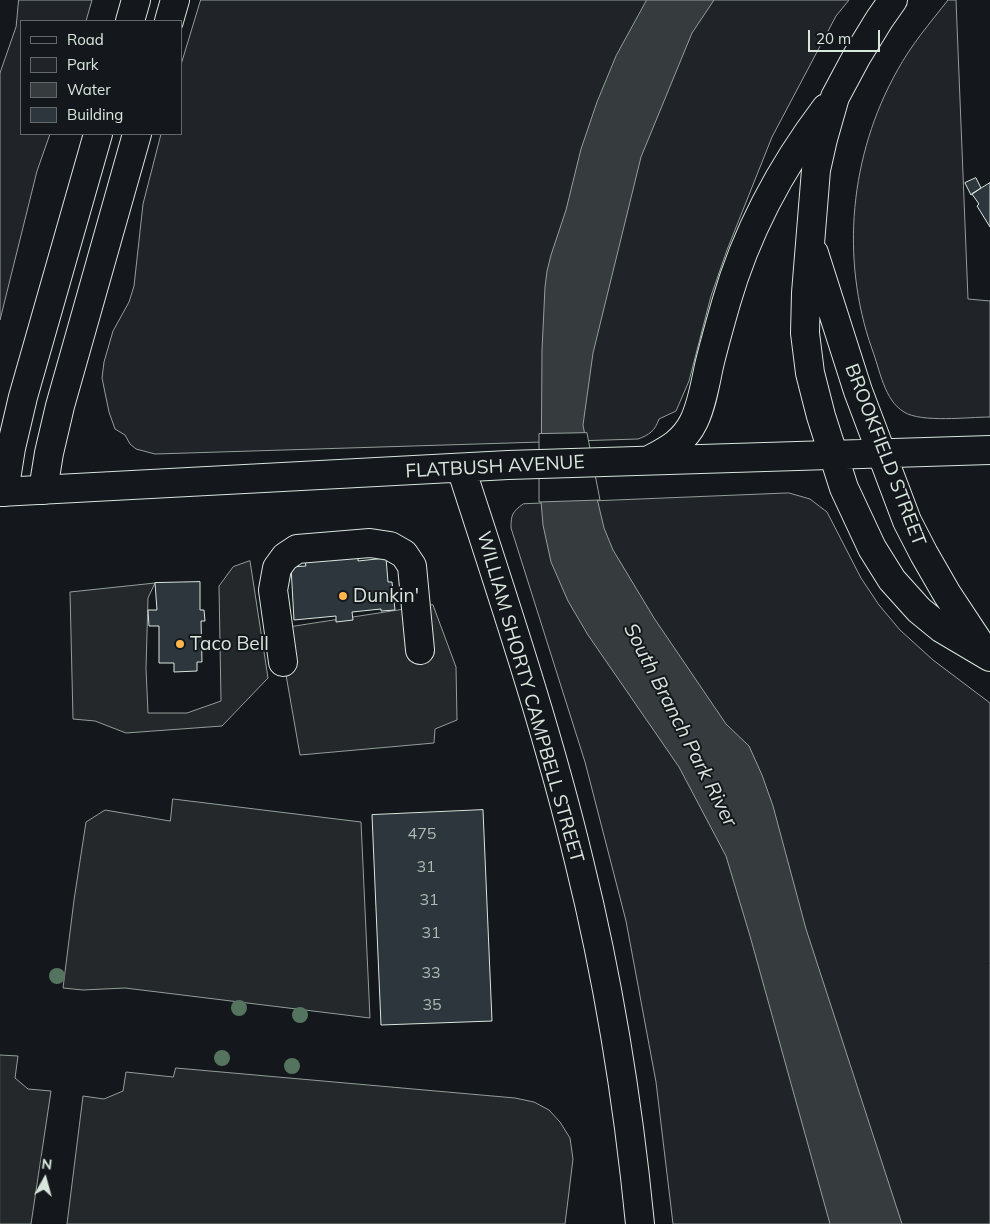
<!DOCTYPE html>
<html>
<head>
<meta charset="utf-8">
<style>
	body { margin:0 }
	#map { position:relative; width:990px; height:1224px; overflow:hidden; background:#14181c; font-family:Mulish,sans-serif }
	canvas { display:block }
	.legend { position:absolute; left:20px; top:20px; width:162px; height:115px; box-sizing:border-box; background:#14181c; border:1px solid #626a69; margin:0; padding:6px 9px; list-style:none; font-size:15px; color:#d8e6dc }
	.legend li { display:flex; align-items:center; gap:10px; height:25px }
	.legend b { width:25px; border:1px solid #626a69 }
	.north { position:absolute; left:20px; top:1154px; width:50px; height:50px; -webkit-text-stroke:4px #14181c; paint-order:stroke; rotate:7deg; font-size:14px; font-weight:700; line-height:20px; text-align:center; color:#d8e6dc }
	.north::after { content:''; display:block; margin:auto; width:18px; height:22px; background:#d8e6dc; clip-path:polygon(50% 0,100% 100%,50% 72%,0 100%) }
	.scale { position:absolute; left:808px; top:30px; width:72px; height:22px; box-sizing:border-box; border:2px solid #d8e6dc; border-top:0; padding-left:6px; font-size:15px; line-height:18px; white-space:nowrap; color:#d8e6dc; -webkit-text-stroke:4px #14181c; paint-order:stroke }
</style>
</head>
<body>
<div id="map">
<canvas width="990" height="1224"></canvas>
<ul class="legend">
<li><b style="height:6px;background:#14181c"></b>Road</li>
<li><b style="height:14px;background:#202428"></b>Park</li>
<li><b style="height:14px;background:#363b3e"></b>Water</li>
<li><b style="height:14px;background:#2c363c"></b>Building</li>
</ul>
<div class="north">N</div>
<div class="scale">20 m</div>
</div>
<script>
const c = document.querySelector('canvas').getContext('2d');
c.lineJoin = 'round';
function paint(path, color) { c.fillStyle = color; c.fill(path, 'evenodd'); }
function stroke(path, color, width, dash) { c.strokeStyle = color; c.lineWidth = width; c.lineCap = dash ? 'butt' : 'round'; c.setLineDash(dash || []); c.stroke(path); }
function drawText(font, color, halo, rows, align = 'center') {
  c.font = font + ' Mulish,sans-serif'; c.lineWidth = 4; c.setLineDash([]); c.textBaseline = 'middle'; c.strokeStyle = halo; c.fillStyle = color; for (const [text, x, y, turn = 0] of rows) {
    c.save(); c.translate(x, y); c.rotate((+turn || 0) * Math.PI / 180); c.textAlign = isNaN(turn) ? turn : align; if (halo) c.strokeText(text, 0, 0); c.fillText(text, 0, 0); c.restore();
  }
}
const green = new Path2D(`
	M19,0H92L86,21H21V134H50L37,171L0,320V73L16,27Z
	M201,0H849L836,16L772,137L727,250L711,296L689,381L676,411L659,419C655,431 649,435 638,439L155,454L136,449L130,444L125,435L115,429L109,412L102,378L104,362L113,331L129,302L134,286L143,204L161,134H181V65Z
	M948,0H956L968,299L990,301V417C969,417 921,423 904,412C884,400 880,370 872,349C840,258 850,155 897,71C911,45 930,23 948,0Z
	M789,493L810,499L827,512L861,578L879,605L900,630L933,660L990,703V1224H673L656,1082L626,921L585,762L511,528C511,515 512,512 523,504Z`);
const parking = new Path2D(`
	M250,561L268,678L222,726L126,733L95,721L73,719L70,592L155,583L148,598L146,669L148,713H187L221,701L219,586L233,567Z
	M433,605L456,667L457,720L435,729L434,743L300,755L278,629Z
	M173,799L361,822L370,1018L125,988L83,990L63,988L74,900L86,822L105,810L170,821Z
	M0,1055L18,1056L15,1078L28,1089L51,1091L31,1224H0Z
	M176,1068L515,1098L534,1102L549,1110L560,1122L570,1138L573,1159L565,1224H67L83,1096L104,1099L123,1091L126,1072L173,1077Z`);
const water = new Path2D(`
	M647,0H714L692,33L641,157L593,353L583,425L596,494L604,528L613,550L654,618L726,724L749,746L762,775L773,806L806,929L902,1224H830L750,936L726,856L679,767L588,635L568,601L551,562L543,525L541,501L542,350L545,287L547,271L551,255L566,210L581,149L597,102L616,56Z`);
const pier = new Path2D(`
	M587,433L600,500L539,502V434Z`);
const building = new Path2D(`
	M976,178L981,188L971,195L965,183Z
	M990,183V227L977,206L979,204L972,194Z
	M358,558V561L386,558L388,582H392L395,610L381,611V609L352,612L353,620L336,622V616L294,620L291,567L306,566L305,562Z
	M200,582V610H204L205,621H201L202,662H197V671L174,672V663H159V626H149L148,610H157L155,583Z
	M483,810L492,1021L381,1025L372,815Z`);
const minor = new Path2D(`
	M893,0L879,20L857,56L835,97L823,139L816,170L806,293L805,333L810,373L821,416L844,488L872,548L892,580L919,610L941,628L990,657
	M814,253L858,391L907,521L924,554L947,594L986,653
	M649,460C668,450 684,442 694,421C702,404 705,385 709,366C714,345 720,324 726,303C746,233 782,166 826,108
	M461,468C503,598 547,728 579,861C609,982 628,1101 640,1224
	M0,492L508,465L990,450
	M283,662L273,590L277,568L285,557L297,549L370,543L390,546L404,554L412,566L420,650`);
const highway = new Path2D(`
	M130,21L136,0
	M169,21L175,0
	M43,490L49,453L60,406L137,134
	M4,492L11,448L23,397L98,134`);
const trees = [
	[57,976],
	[239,1008],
	[300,1015],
	[222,1058],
	[292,1066]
];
const markers = [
	[343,596,5,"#ffb74d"],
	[180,644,5,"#ffb74d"]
];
const numberNames = [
	["475",422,834],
	["31",426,867],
	["31",429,900],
	["31",431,933],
	["33",431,973],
	["35",432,1005]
];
const streetNames = [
	["BROOKFIELD STREET",885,455,69],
	["FLATBUSH AVENUE",495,467,-3],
	["WILLIAM SHORTY CAMPBELL STREET",530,697,74]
];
const poiNames = [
	["Dunkin'",353,596],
	["Taco Bell",190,644]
];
const waterNames = [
	["South Branch Park River",680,725,63]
];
paint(green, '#202428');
stroke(green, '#939e99', 1);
paint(parking, '#24282b');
stroke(parking, '#939e99', 1);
paint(water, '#363b3e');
stroke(water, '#939e99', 1);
paint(pier, '#14181c');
stroke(pier, '#939e99', 1);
paint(building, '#2c363c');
stroke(building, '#d8e6dc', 1);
stroke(minor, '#d8e6dc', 30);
stroke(highway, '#d8e6dc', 30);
stroke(minor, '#14181c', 28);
stroke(highway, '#14181c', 28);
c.fillStyle = '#55745f';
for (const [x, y] of trees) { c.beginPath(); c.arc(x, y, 8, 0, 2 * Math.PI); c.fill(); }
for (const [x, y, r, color] of markers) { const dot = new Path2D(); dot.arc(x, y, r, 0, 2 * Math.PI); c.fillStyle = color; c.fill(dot); stroke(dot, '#14181c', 2); }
drawText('16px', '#adbab4', null, numberNames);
drawText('19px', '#d8e6dc', '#14181c', streetNames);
drawText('19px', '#d8e6dc', '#14181c', poiNames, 'left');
drawText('italic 20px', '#d8e6dc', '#14181c', waterNames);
</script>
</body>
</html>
